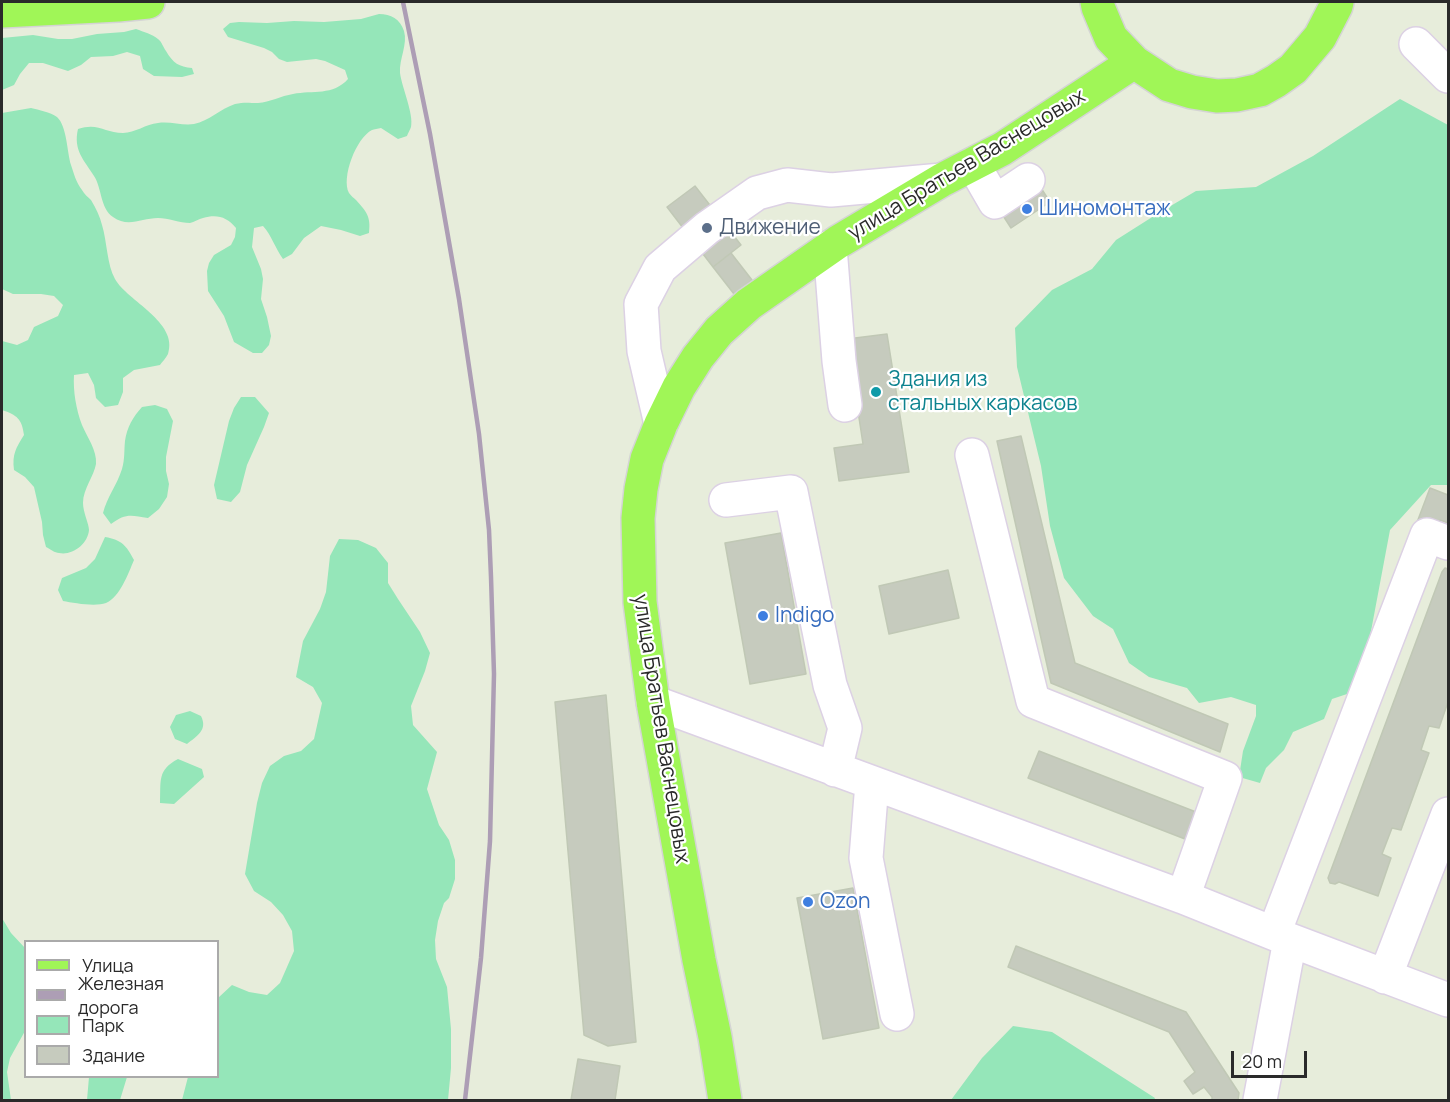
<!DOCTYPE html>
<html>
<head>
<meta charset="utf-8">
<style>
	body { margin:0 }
	#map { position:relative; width:1450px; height:1102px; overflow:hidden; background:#e7eddb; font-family:Manrope,sans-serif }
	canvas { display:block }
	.frame { position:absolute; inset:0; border:3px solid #2a2a2a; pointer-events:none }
	.legend { position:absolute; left:24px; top:940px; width:195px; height:138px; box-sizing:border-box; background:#fff; border:2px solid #aaa; margin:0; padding:8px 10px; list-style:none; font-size:18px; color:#2a2a2a }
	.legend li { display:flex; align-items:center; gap:12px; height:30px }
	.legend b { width:30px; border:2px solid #aaa }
	.scale { position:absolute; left:1231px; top:1051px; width:76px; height:27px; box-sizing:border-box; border:3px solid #2a2a2a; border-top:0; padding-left:8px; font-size:18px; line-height:21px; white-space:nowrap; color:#2a2a2a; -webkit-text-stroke:4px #fff; paint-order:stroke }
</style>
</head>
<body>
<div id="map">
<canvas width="1450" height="1102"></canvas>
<div class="frame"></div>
<ul class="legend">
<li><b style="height:8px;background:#a0f657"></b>Улица</li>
<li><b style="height:8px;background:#ad9eb5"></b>Железная дорога</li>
<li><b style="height:16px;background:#95e6b9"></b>Парк</li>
<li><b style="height:16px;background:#c6cbbe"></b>Здание</li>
</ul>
<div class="scale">20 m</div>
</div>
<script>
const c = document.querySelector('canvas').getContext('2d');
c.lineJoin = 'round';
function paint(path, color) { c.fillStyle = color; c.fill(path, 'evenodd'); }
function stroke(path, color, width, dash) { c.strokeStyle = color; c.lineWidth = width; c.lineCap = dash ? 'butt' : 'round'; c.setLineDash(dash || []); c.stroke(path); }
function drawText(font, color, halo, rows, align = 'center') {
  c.font = font + ' Manrope,sans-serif'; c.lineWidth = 4.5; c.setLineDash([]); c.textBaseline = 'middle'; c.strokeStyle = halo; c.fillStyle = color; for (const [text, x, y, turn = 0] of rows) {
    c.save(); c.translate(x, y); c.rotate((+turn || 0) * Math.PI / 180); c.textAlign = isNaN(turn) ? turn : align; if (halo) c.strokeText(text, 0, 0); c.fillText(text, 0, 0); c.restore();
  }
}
const green = new Path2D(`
	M379,14C391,14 400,19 404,31C408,44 399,59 400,73C402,88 414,114 411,127C410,130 408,133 407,136L398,139L381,128C378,129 374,129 372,130C356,138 341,178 349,193C351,196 354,198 356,200C367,212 371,217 369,233L360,236L341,230L321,226L304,238L292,254L283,259C275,248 272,236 263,226L254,228L252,247L261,269L263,279L261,299L267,317L271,336L269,345L262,353H253L234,342L224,316L208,291L207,271L209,263L214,255L231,245L235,237L236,228C227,217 217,214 203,218C199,219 194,222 190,223C180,223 168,218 158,218C142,218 128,228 113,217C100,208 102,188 94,176C84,160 73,150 78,129C98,122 105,133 123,133C135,133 146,124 158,123C170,121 183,126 194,124C209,121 220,109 235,104C244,102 249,103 258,103C270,102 281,96 293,94C313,90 333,96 348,79L345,70L325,61L316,59L287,62L279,59L272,52L264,48L228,37L223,29L230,23L239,22L267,23L294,21L324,22L361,19Z
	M136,29C144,32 152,34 158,39C162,42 163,47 166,51C173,63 179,67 192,68L194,74L182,77L154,76L143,69L140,56L127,52L113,56L91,57L81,65L68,71L43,63H29L20,74L14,85L2,90V38L33,35L58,39H72L97,34L124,32Z
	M1400,99L1448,125V485H1431L1390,530L1365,663L1356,691L1332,699L1324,719L1293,732L1284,750L1266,768L1260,783L1239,777L1243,751L1256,716V705L1231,697L1199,703L1187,688L1149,677L1129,663L1113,629L1093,616L1064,578L1050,526L1041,466L1017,367L1015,328L1052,290L1092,269L1116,240L1157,214L1196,191L1256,187L1313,156Z
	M31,108C39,110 50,112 57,117C67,126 67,152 71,165C74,174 76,182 82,190C84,194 88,197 91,200C96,208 100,217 102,225C107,241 107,265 115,279C127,301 179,322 168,354C166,358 162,362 160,365L134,370L123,378V392L118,405L105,407L96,398L94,385L88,373L74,375C73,391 76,409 82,425C87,437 97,450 96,464C94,476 83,489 83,503C83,512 89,524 89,530C88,544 72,556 59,553C55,553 50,549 46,547L43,535L42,522L34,487L25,477L14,470C12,454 16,448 24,435C22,419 17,415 2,410V341L17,345L28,340L34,327L58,316L63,305L54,296L41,294H13L2,289V113Z
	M241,397H255L269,413L264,427L247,465L240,492L231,502L217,499L214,485L229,421L234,408Z
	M155,405L167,409L173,421L166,457V471L169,484L167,497L159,509L148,518C131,515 125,513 111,524L103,513C107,497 117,485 122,469C125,459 124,450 125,441C127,427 133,417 142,407Z
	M105,537C122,540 126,545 134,560C128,574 120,597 106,603C95,607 74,603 63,601L58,590L62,578L86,568L95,559Z
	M339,539L358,540L376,548L388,563V583L398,599L420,632L430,653L425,671L411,706L413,725L437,752L427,789L439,825L449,840L455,860V879L449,898L444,903L438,921L435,940L436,959L447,987L451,1029V1068L448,1100H182L188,1077L218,1076V998L232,985L249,992L267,995L280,983L294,951L292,931L283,915L271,902L254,891L245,874L257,803L262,783L270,766L284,756L301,751L314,739L322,703L313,687L296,677L303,641L320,609L326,592L330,556Z
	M190,711L201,716C208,730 197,736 187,744L175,739L170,727L176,715Z
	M178,759L202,769L204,777L174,804L160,803C161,781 157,770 178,759Z
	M2,918L11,933L25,948V1031L10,1058L7,1072L11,1100H2Z
	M1013,1026L1052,1032L1155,1098L1154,1100H951L982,1058Z
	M89,1077H127L120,1100H87Z`);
const building = new Path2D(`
	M695,186L741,245L713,267L667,207Z
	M1041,188L1050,202L1011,228L1002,214Z
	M731,253L752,280L734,294L713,267Z
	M887,334L909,472L839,481L834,448L863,444L847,339Z
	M1021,436L1075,663L1228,724L1220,752L1051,683L997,441Z
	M1430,488L1448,495V523L1440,520L1436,532L1416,525Z
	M781,533L806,674L750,684L725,543Z
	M1445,568L1448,569V702L1439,728L1429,726L1421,750L1429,753L1401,830L1392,828L1382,854L1391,858L1378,896L1339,882L1335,884L1330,883L1328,878L1442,572Z
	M948,570L959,618L889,634L879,586Z
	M606,695L636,1042L608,1046L584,1035L555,702Z
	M1039,751L1196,812L1185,839L1028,778Z
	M853,888L879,1028L823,1039L797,898Z
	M1016,946L1186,1012L1239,1093L1238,1100H1212V1097L1204,1087L1193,1094L1184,1081L1195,1072L1169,1032L1008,967Z
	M578,1059L620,1066L615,1100H571Z`);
const minor = new Path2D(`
	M1416,44L1448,76
	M973,164L995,202L1028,180
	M830,247L839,361L845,405
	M661,424L644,351L641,304L660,268L707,228L757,193L787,185L831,190L942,180
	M972,455L1033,701L1225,778L1183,897
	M726,500L791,492L830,685L845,728L835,770
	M653,702L1183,897L1290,940L1448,1000
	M872,783L866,858L897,1014
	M1274,933L1427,535L1448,543
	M1385,977L1448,814
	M1260,1100L1290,940`);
const major = new Path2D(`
	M1097,2L1098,7L1111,38L1134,62L1169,85L1192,92L1217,96L1237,95L1260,90L1276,81L1293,69L1320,37L1336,6L1337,2
	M2,11L118,5L148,2
	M725,1100L715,1037L699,960L653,702L640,602L638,518L641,489L647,459L661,424L679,387L698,357L719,331L749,304L838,242L942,180L1002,149L1134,62`);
const rail = new Path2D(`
	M403,2L430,134L459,299L479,434L489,530L491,577L494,674L490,841L481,958L465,1100`);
const markers = [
	[1027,209,6,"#3f7fe0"],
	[707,228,6,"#5c6f8a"],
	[876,392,6,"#0f9aa8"],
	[763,616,6,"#3f7fe0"],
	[808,902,6,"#3f7fe0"]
];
const streetNames = [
	["улица Братьев Васнецовых",967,165,-31],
	["улица Братьев Васнецовых",661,729,81]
];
const shopNames = [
	["Шиномонтаж",1039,209],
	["Indigo",775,616],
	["Ozon",820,902]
];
const serviceNames = [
	["Движение",719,228]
];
const cultureNames = [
	["Здания из",888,380],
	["стальных каркасов",888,404]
];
paint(green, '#95e6b9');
paint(building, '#c6cbbe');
stroke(building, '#c0c8b5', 1.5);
stroke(minor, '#dcd1e4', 36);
stroke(major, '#d4d4d4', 36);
stroke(minor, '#fff', 33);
stroke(major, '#a0f657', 33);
stroke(rail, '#ad9eb5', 4.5);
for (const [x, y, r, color] of markers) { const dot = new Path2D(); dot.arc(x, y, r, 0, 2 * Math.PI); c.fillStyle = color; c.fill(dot); stroke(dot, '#fff', 2); }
drawText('21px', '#2a2a2a', '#fff', streetNames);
drawText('21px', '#366cbe', '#fff', shopNames, 'left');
drawText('21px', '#4e5e75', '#fff', serviceNames, 'left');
drawText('21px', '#0d838f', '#fff', cultureNames, 'left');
</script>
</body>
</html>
